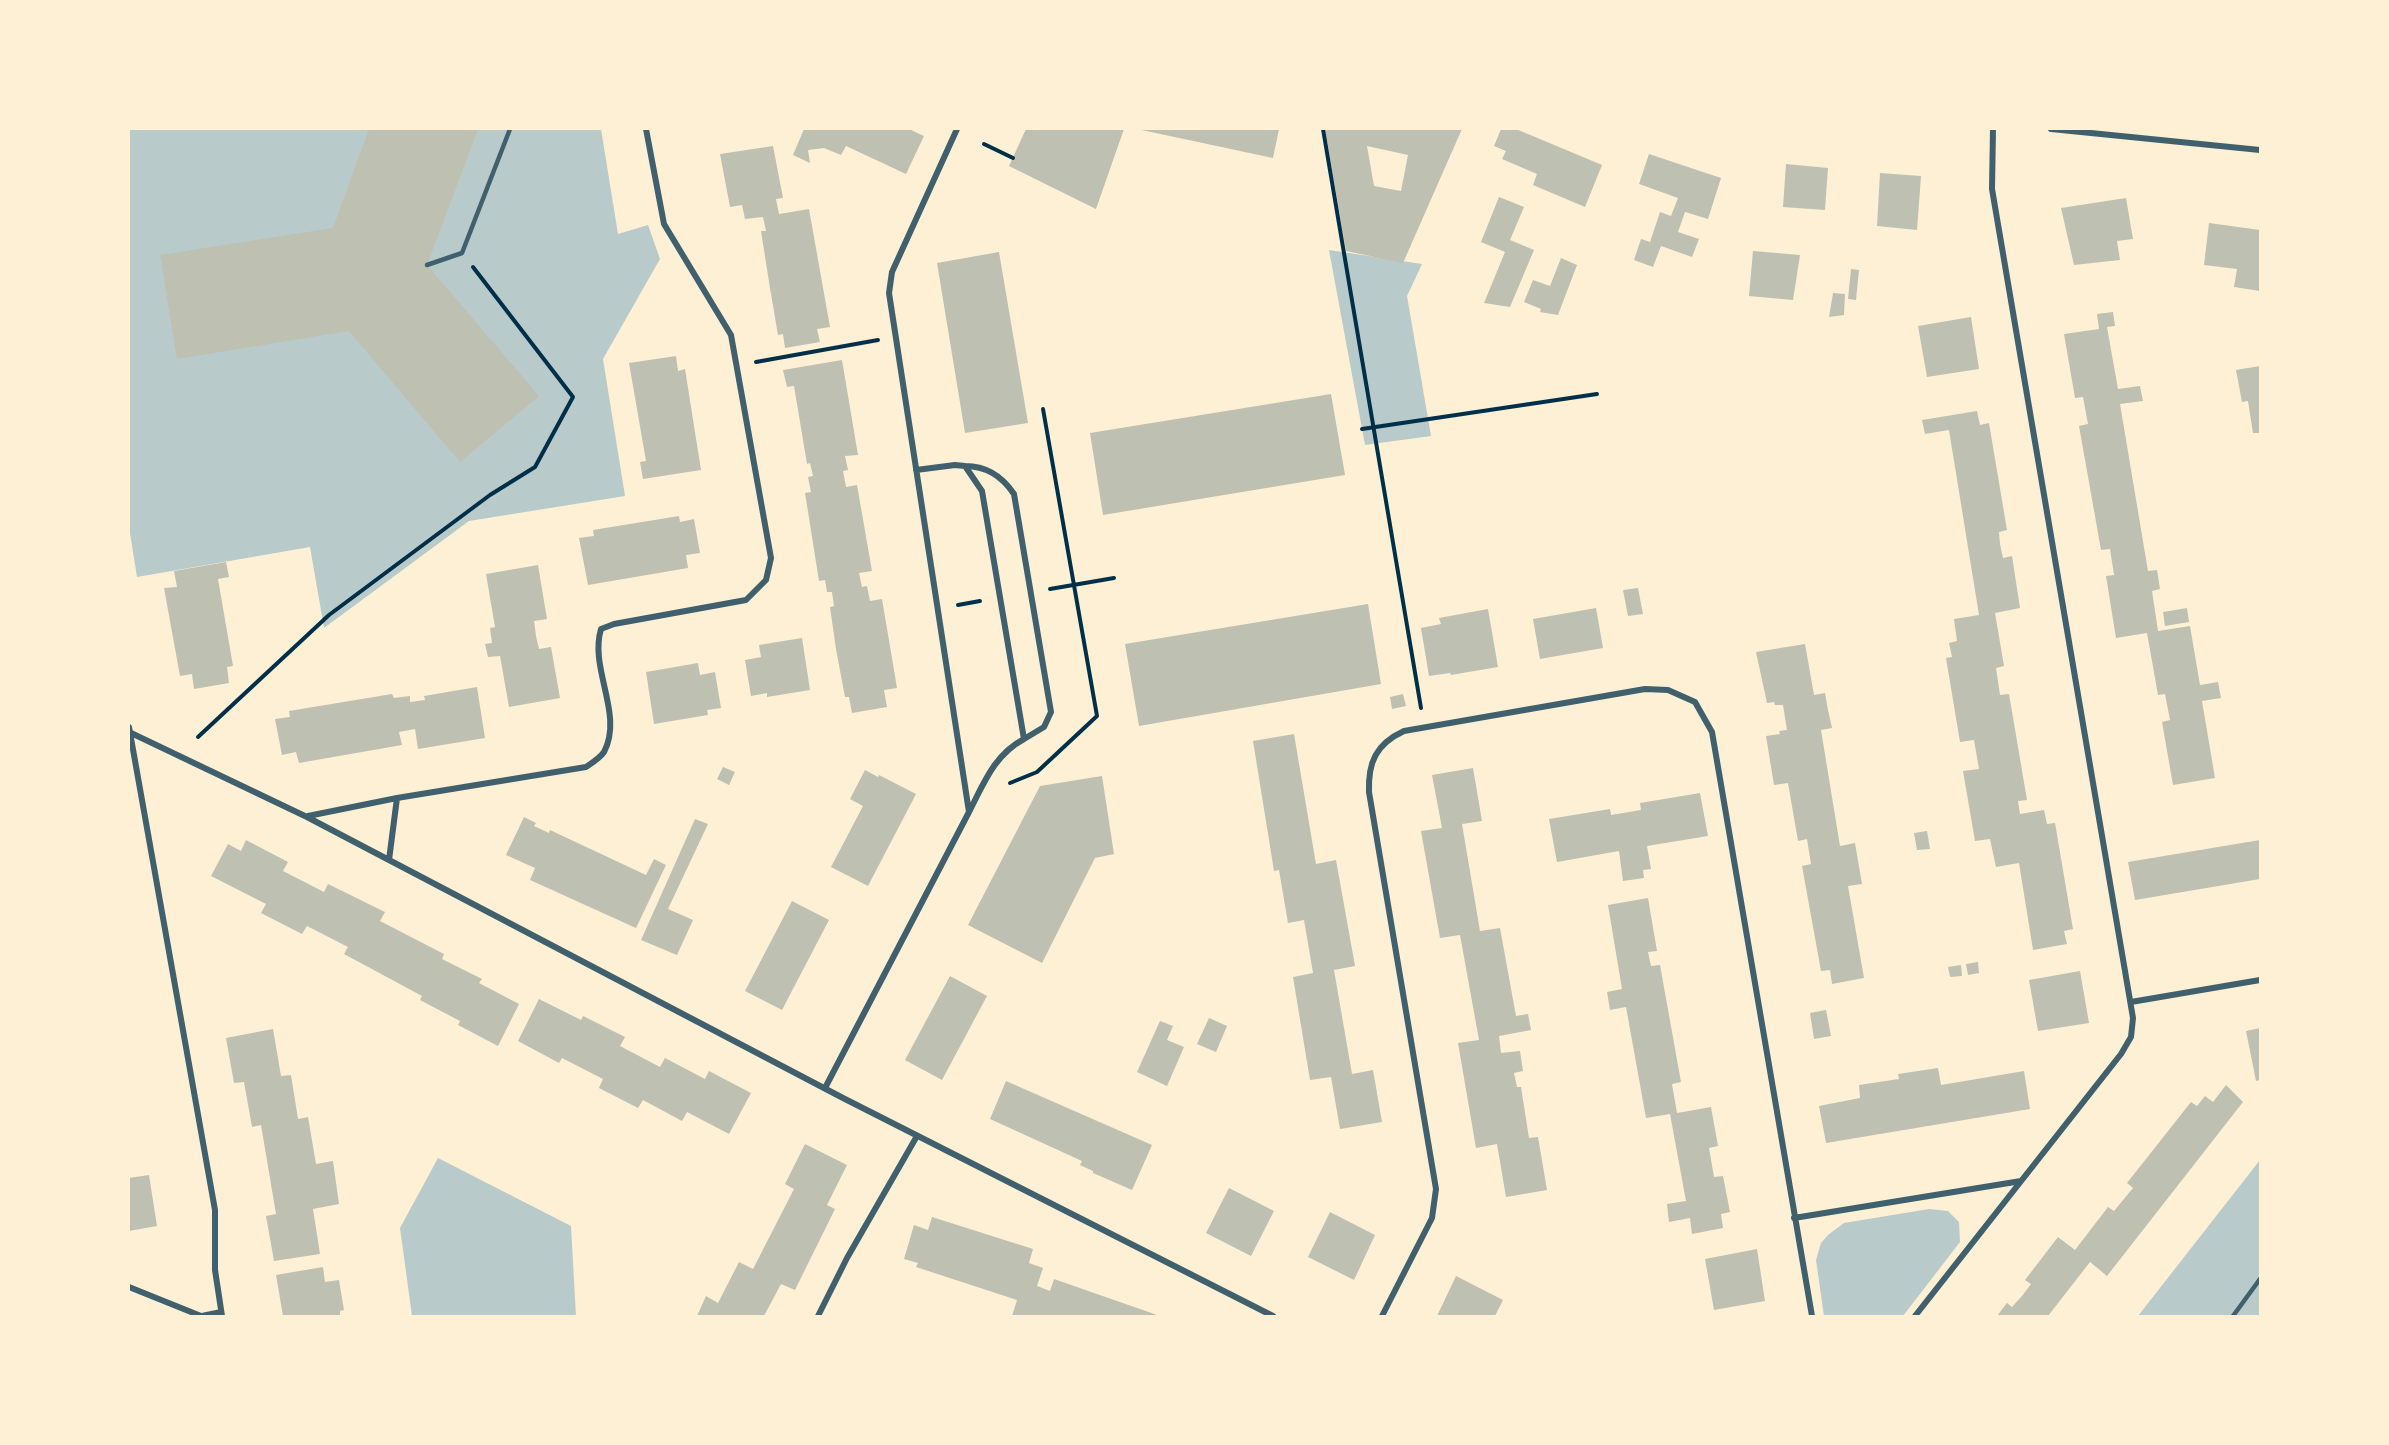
<!DOCTYPE html>
<html>
<head>
<meta charset="utf-8">
<style>
	body { margin:0 }
	#map { position:relative; width:2389px; height:1445px; overflow:hidden; background:#fdf0d5; font-family:"Crimson Pro",serif }
	canvas { display:block }
	.frame { position:absolute; inset:0; border:130px solid #fdf0d5; pointer-events:none }
</style>
</head>
<body>
<div id="map">
<canvas width="2389" height="1445"></canvas>
<div class="frame"></div>
</div>
<script>
const c = document.querySelector('canvas').getContext('2d');
c.lineJoin = 'round';
function paint(path, color) { c.fillStyle = color; c.fill(path, 'evenodd'); }
function stroke(path, color, width, dash) { c.strokeStyle = color; c.lineWidth = width; c.lineCap = dash ? 'butt' : 'round'; c.setLineDash(dash || []); c.stroke(path); }
const green = new Path2D(`
	M129,129H601L618,234L648,225L660,259L603,359L625,496L469,521L324,628L310,547L137,577L129,527Z
	M1329,250L1422,264L1407,296L1431,436L1365,445Z
	M438,1158L571,1226L576,1316H412L400,1228Z
	M2260,1160V1316H2138Z
	M1929,1209L1948,1211L1959,1222L1960,1242L1903,1316H1824L1816,1260L1821,1243L1828,1235L1844,1223Z`);
const building = new Path2D(`
	M369,129H478L427,265L539,396L460,462L349,331L177,359L160,255L333,228Z
	M804,129H909L924,136L906,174L846,146L841,155L824,148L808,150L810,163L793,155Z
	M1026,129H1124L1096,209L1009,166Z
	M1137,129H1279L1273,158Z
	M1325,129H1462L1403,263L1346,251ZM1367,146L1408,155L1401,191L1374,186Z
	M1501,129H1516L1602,165L1585,207L1533,185L1537,174L1502,159L1506,151L1494,146Z
	M773,146L783,198L776,199L779,214L809,209L830,327L817,329L820,342L785,348L783,334L778,335L770,288L761,231H766L763,217L745,219L742,205L730,207L720,154Z
	M1649,154L1721,178L1708,219L1685,212L1678,232L1699,239L1692,257L1661,246L1653,267L1634,260L1641,239L1650,242L1660,212L1671,216L1678,198L1639,184Z
	M1786,164L1828,168L1825,210L1783,207Z
	M1880,173L1921,176L1917,230L1877,226Z
	M1499,197L1524,207L1510,240L1534,250L1510,307L1484,303L1505,252L1481,242Z
	M2126,198L2133,239L2117,241L2120,260L2074,265L2061,208Z
	M2209,223L2260,230V291L2234,287L2237,269L2204,265Z
	M1753,251L1800,255L1793,300L1749,296Z
	M999,252L1028,423L965,433L937,263Z
	M1561,258L1577,265L1558,315L1540,312L1541,309L1524,302L1533,280L1550,286Z
	M1851,269L1859,270L1856,300L1848,299Z
	M1833,293L1845,294L1844,315L1829,317Z
	M2113,312L2115,326L2107,327L2118,389L2140,386L2143,401L2120,404L2148,571L2157,570L2160,589L2152,591L2158,631L2190,626L2200,685L2218,682L2221,698L2202,701L2215,778L2173,785L2162,722L2170,720L2165,694L2158,695L2147,633L2116,638L2106,576L2114,575L2110,549L2101,550L2079,426L2088,424L2083,397L2075,398L2064,334L2099,329L2097,314Z
	M1971,317L1979,369L1927,377L1918,326Z
	M676,356L678,371L685,369L701,470L643,479L640,462L646,461L629,363Z
	M842,360L858,455L845,456L848,470L843,471L846,487L857,485L872,571L859,573L862,587L867,586L870,601L882,599L897,688L884,690L887,707L852,713L849,697H845L836,649L830,607L834,606L832,592H827L825,580L819,581L805,493L811,492L808,477L813,476L810,463L807,464L794,386L787,387L783,370Z
	M2260,366V433H2253L2248,401L2242,402L2236,370Z
	M1331,394L1345,475L1103,515L1090,433Z
	M1977,411L1980,425L1989,423L2007,530L1999,532L2000,544L2003,558L2012,556L2020,608L1995,613L2004,666L1996,668L2000,695L2009,694L2027,800L2018,801L2020,814L2044,810L2047,824L2055,823L2073,929L2064,931L2067,944L2033,950L2019,863L1996,867L1990,839L1975,841L1963,771L1979,769L1974,740L1960,742L1946,658L1952,657L1949,643L1957,641L1954,619L1979,615L1949,430L1925,434L1922,420Z
	M679,516L680,522L694,519L700,553L686,555L688,568L588,585L579,538L594,536L593,530Z
	M226,562L229,577L218,579L233,666L227,667L229,683L194,689L192,674L180,676L164,588L177,587L174,571Z
	M538,565L547,619L534,621L536,636L539,649L551,647L560,698L509,707L500,656L488,657L485,644L492,643L490,628L495,627L486,574Z
	M1638,588L1643,614L1628,616L1623,590Z
	M1368,604L1381,684L1139,726L1125,644Z
	M1596,608L1603,648L1540,659L1533,619Z
	M2187,608L2189,622L2165,626L2163,612Z
	M1488,609L1498,667L1451,675L1450,673L1429,676L1421,628L1441,624L1439,618Z
	M802,638L810,690L767,697V693L751,696L745,660L761,657L759,645Z
	M1805,644L1814,695L1825,693L1828,710L1832,728L1821,730L1840,846L1855,843L1862,884L1848,886L1864,978L1832,984L1830,970L1821,971L1802,866L1811,864L1807,839L1798,841L1788,783L1774,785L1766,736L1780,734L1779,731L1787,730L1783,705H1775L1774,702L1767,703L1756,652Z
	M698,663L700,675L715,672L721,708L707,710L708,715L654,724L646,672Z
	M477,687L485,738L418,749L415,729L399,732L402,745L299,763L296,752L282,755L275,719L290,717L289,711L392,694L394,698L410,696V702L425,700L424,696Z
	M1403,694L1406,706L1392,709L1390,697Z
	M1294,734L1316,864L1336,860L1355,966L1334,970L1352,1074L1373,1070L1382,1122L1340,1129L1331,1077L1310,1080L1293,977L1313,973L1304,920L1288,923L1279,870L1274,871L1253,741Z
	M723,767L735,772L729,785L717,779Z
	M1473,768L1482,821L1462,824L1480,931L1500,928L1516,1016L1528,1014L1531,1030L1499,1036L1501,1053L1520,1051L1523,1071L1514,1073L1517,1087H1521L1529,1138L1538,1137L1547,1190L1506,1197L1497,1144L1476,1148L1458,1043L1479,1040L1460,935L1440,938L1421,831L1442,828L1432,775Z
	M865,770L878,777L879,775L916,794L868,886L831,867L863,806L850,799Z
	M1102,776L1114,854L1095,858L1042,963L968,925L1040,786Z
	M1700,793L1708,836L1647,846L1651,869L1643,870L1644,878L1623,881L1619,851L1557,862L1549,819L1610,809L1611,815L1641,810L1640,803Z
	M524,817L536,823L534,826L549,833L550,830L646,875L654,859L666,865L636,928L530,880L535,868L506,855Z
	M695,819L708,824L668,909L693,920L677,955L641,940Z
	M1927,831L1930,849L1917,850L1914,833Z
	M246,840L288,862L283,871L324,892L328,884L385,912L380,921L444,954L442,959L482,979L479,983L519,1004L498,1046L458,1025L460,1021L420,1000L422,996L344,954L348,947L307,926L302,934L261,913L266,904L211,876L228,844L241,851Z
	M2260,840V879L2135,900L2128,862Z
	M1648,898L1657,951L1648,952L1651,966L1660,965L1681,1082L1672,1084L1677,1113L1711,1107L1718,1146L1709,1148L1714,1177L1723,1176L1730,1212L1721,1214L1723,1228L1692,1234L1690,1218L1669,1222L1667,1204L1686,1201L1670,1114L1646,1118L1626,1007L1610,1010L1607,992L1622,989L1608,905Z
	M792,901L829,920L782,1010L745,991Z
	M1978,962L1979,973L1968,975L1966,964Z
	M1961,965L1962,976L1950,977L1948,967Z
	M2080,971L2089,1023L2038,1031L2029,980Z
	M950,976L987,996L942,1080L905,1060Z
	M539,999L581,1020L583,1016L625,1037L620,1046L660,1067L665,1058L705,1079L709,1071L751,1093L729,1134L687,1112L682,1121L643,1100L638,1108L599,1088L603,1079L562,1058L559,1063L518,1041Z
	M1826,1010L1831,1036L1814,1039L1810,1013Z
	M1209,1018L1227,1026L1216,1052L1197,1044Z
	M1160,1021L1173,1026L1167,1040L1184,1047L1167,1086L1137,1072Z
	M2260,1028V1080L2256,1081L2246,1031Z
	M273,1029L281,1076L291,1075L298,1119L308,1117L316,1164L333,1161L339,1204L313,1209L320,1254L274,1261L266,1216L276,1214L261,1125L252,1127L244,1082L234,1083L226,1038Z
	M1938,1068L1941,1085L2024,1071L2030,1109L1826,1143L1819,1106L1860,1098L1859,1085L1899,1079L1898,1074Z
	M1006,1081L1152,1145L1132,1190L1093,1173V1171L1080,1165L1082,1161L990,1119Z
	M2226,1085L2243,1102L2107,1276L2090,1262L2048,1316H1997L2007,1303L2012,1307L2022,1296L2031,1284L2025,1280L2058,1237L2075,1250L2108,1207L2114,1211L2133,1188L2127,1183L2191,1102L2197,1106L2205,1096L2213,1102Z
	M805,1144L847,1165L827,1205L835,1209L795,1290L781,1284L764,1316H697L706,1296L718,1303L739,1262L753,1269L794,1189L785,1184Z
	M149,1175L157,1226L129,1231V1178Z
	M1229,1188L1274,1211L1251,1256L1206,1233Z
	M1330,1212L1375,1235L1354,1280L1308,1257Z
	M932,1217L1033,1249L1029,1263L1043,1268L1037,1286L1050,1291L1054,1279L1160,1316H1012L1017,1300L916,1267L918,1263L904,1259L914,1225L928,1230Z
	M1757,1249L1765,1301L1714,1310L1705,1259Z
	M323,1267L325,1282L339,1280L344,1310L340,1311V1316H283L276,1275Z
	M1456,1276L1503,1300L1495,1316H1437Z`);
const path = new Path2D(`
	M1323,129L1421,708
	M984,144L1013,158
	M756,362L878,340
	M1362,429L1597,394
	M1050,589L1114,578
	M958,605L980,601
	M198,737L329,615L490,495L535,467L573,397L473,267
	M1010,783L1037,772L1097,716L1043,409`);
const service = new Path2D(`
	M427,265L462,253L510,129
	M2233,1316L2260,1279`);
const minor = new Path2D(`
	M2051,129L2260,150
	M965,466C987,466 1002,476 1014,494L1051,712L1044,727L1024,739
	M916,470L955,465L965,466L982,491L1024,739C994,755 984,783 969,812
	M129,727L215,1210V1270L222,1316
	M129,732L307,817L843,1098L1273,1316
	M397,798L586,767C592,763 600,758 604,752C624,714 589,669 601,629L614,624L746,600L766,580L771,558L731,335L664,224L646,129
	M308,816L397,798L389,860
	M2131,1002L2260,980
	M825,1088L969,812L889,293L892,272L957,129
	M1794,1218L2021,1181
	M129,1287L201,1316
	M202,1316L221,1312
	M818,1316L847,1258L917,1136
	M1382,1316L1432,1218L1436,1189L1369,792C1368,762 1376,744 1404,731L1645,689L1668,690L1695,702L1712,732L1812,1316
	M1915,1316L2121,1054L2131,1037L2133,1018L1992,189L1993,129`);
paint(green, '#b9caca');
paint(building, '#bec0b2');
stroke(path, '#003049', 4);
stroke(service, '#3f606c', 4.5);
stroke(minor, '#3f606c', 6);
</script>
</body>
</html>
